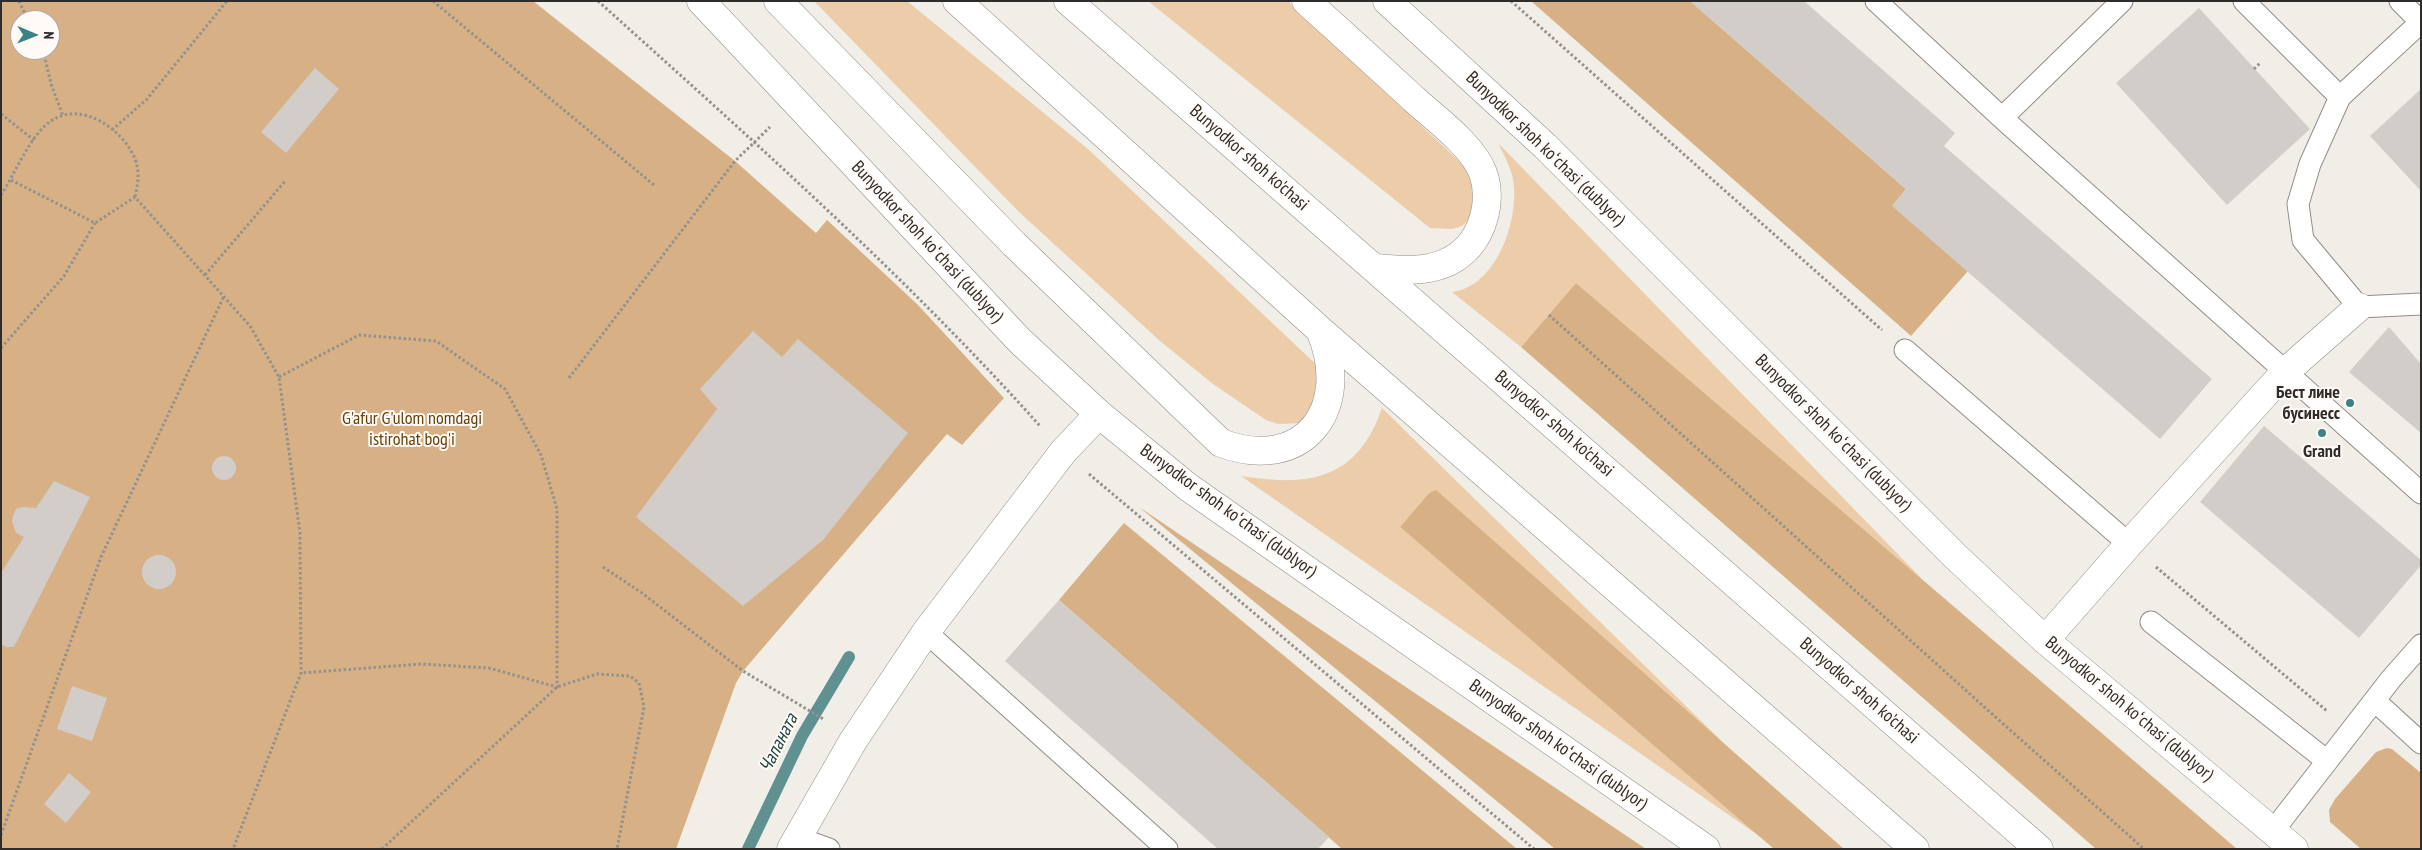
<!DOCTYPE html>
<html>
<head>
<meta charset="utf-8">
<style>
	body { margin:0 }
	#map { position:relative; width:2422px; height:850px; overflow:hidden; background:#f1ede7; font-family:"PT Sans Narrow",sans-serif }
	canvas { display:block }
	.frame { position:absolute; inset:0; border:2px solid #2f2d2b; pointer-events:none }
	.north { position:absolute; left:10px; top:10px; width:50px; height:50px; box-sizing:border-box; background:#fffaf5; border:1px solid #aca8a4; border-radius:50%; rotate:91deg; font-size:14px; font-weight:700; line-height:20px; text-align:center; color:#2f2d2b }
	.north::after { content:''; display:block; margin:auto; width:18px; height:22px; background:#3b8384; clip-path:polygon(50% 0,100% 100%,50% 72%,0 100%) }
</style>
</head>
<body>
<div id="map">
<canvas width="2422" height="850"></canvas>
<div class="frame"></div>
<div class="north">N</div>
</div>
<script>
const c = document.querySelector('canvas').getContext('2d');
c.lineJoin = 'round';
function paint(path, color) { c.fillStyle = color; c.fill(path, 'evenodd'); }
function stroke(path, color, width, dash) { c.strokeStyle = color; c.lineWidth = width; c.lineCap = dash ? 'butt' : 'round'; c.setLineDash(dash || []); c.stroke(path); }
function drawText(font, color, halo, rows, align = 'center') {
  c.font = font + ' "PT Sans Narrow",sans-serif'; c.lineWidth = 4; c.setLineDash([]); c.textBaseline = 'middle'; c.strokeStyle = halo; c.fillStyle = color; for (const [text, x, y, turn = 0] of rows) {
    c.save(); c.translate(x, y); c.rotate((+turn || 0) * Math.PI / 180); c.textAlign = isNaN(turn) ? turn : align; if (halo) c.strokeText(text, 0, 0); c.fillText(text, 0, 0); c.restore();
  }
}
const green = new Path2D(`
	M814,1H907L1089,150L1321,369L1325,381L1303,423L1278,424L1266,420L1213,384L1160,341L1019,212Z
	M1148,1H1288L1475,176L1479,185L1471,218L1462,226L1452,229L1430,228Z
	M1498,143L1923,580L1576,283L1521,347L1452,292C1495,287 1517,225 1514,187C1513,171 1505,157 1498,143Z
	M1382,408L1747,766L1436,491L1429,493L1400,527L1762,838L1241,476C1310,487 1357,480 1382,408Z`);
const forest = new Path2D(`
	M1,1H533L735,161L816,233L827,220L918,305L1004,398L962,445L947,434L743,671L736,683L676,849H1ZM20,20H50V50H20Z
	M1531,1H1690L1906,189L1893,205L1968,271L1911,336Z
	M1576,283L2237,849H2096L1521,347Z
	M1436,490L1844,849H1774L1400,527L1429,493Z
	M1139,507L1646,849H1555Z
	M1124,523L1517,849H1342L1059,600Z
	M2387,748L2392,749L2421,773V849H2361L2330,822L2329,810L2335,799L2376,752Z`);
const stream = new Path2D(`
	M748,849L802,736L849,657`);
const building = new Path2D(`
	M1690,1H1804L1955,133L1944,146L2212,379L2160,439L1892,206L1906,189Z
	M2199,8L2310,129L2227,205L2116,83Z
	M315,68L339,89L286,153L261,132Z
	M2421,89V191L2370,136Z
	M2389,327L2421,364V433L2349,372Z
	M753,331L782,357L798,339L908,433L823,540L743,606L636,517L717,409L700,389Z
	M2264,426L2421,560V565L2359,638L2200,502Z
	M212 468a12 12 0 1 1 24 0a12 12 0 1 1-24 0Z
	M54,481L90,497L14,647H6L1,644V573L24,537L16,533L12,521L13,516L16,509L22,507L36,508Z
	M142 572a17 17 0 1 1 34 0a17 17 0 1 1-34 0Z
	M1059,600L1329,837L1318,849H1218L1005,661Z
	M72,686L107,698L92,741L57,729Z
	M69,773L91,792L66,823L44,804Z`);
const path = new Path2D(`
	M19,1L28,20
	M433,1L654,185
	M598,1C750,138 904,274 1040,426
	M1511,1L1882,330
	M43,50L51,84L63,116
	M2254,69L2261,62
	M1,114L34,140
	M112,130L147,99L227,1
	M11,180L95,223L135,197L250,326L279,377L300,533L301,673L233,849
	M1,195C15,174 30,135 51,121C81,100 123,129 135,159C140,172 138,184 135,197
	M205,275L286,180
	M1549,315L1991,713L2144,849
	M1,348L64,276L95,223
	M279,377L359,335L436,341L505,389L541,455L557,509V687L489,668L421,664L301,673
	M569,378L735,161L770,127
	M1089,474L1534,849
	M603,567L642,593L743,671L825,720
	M2156,567L2327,711
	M1,835L101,557L224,296
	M382,849L557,687L597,674L630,676L639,683L644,707L617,849`);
const service = new Path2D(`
	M1876,1L2002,118L2421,493
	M2244,1L2340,97
	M2400,1L2421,22
	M2421,22L2340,97L2310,164L2298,204L2303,240L2359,307L2421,304
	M2002,118L2122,1
	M1905,350L2129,544
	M2151,622L2327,761
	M926,632L1167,849
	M2375,701L2421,743
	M2273,831L2391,679L2421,645
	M796,837L829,849`);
const minor = new Path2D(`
	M2045,640L2129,544L2285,372L2359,307
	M791,849L853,741L926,632L1063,452L1099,414`);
const tertiary = new Path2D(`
	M701,1L1020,341L1099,414L1188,487L1706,849
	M1387,1L1545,146L1955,556L2045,640L2294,849`);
const primary = new Path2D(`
	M778,1L1014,244L1221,443C1305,474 1353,407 1320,330
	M957,1L1320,330L1915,849
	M1068,1L2039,849
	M1306,1C1343,34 1380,68 1416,101C1437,120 1473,146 1483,173C1491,195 1486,222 1473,241C1450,273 1411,272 1376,268`);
const markers = [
	[2350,403,5,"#3b8384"],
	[2322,433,5,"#3b8384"]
];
const streetNames = [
	["Bunyodkor shoh koʻchasi (dublyor)",1545,149,44],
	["Bunyodkor shoh ko'chasi",1249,158,41],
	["Bunyodkor shoh koʻchasi (dublyor)",927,242,47],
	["Bunyodkor shoh ko'chasi",1554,424,41],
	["Bunyodkor shoh koʻchasi (dublyor)",1833,433,45],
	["Bunyodkor shoh koʻchasi (dublyor)",1228,511,36],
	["Bunyodkor shoh ko'chasi",1859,691,41],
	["Bunyodkor shoh koʻchasi (dublyor)",2129,709,40],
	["Bunyodkor shoh koʻchasi (dublyor)",1558,745,35]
];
const poiNames = [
	["Бест лине",2340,393],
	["бусинесс",2340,414],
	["Grand",2322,452,"center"]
];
const parkNames = [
	["G'afur G'ulom nomdagi",412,419],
	["istirohat bog'i",412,440]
];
const waterNames = [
	["Чапаната",779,743,-63]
];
paint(green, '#eccca9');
paint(forest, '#d7b185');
stroke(stream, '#5f9190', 12);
paint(building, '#d2cdc8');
stroke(service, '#918d88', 23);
stroke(minor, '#918d88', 29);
stroke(tertiary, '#918d88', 29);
stroke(primary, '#918d88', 29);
stroke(path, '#94918d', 3, [2.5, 2.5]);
stroke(service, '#fff', 21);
stroke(minor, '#fff', 28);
stroke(tertiary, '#fff', 28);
stroke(primary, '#fff', 28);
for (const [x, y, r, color] of markers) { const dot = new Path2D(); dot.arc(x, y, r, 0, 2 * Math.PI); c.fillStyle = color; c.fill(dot); stroke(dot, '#fffaf5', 2); }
drawText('18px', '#2f2d2b', '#fffaf5', streetNames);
drawText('bold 18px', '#2f2d2b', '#fffaf5', poiNames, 'right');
drawText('18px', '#65400a', '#fffaf5', parkNames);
drawText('italic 19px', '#1c4040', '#fffaf5', waterNames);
</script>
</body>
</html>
